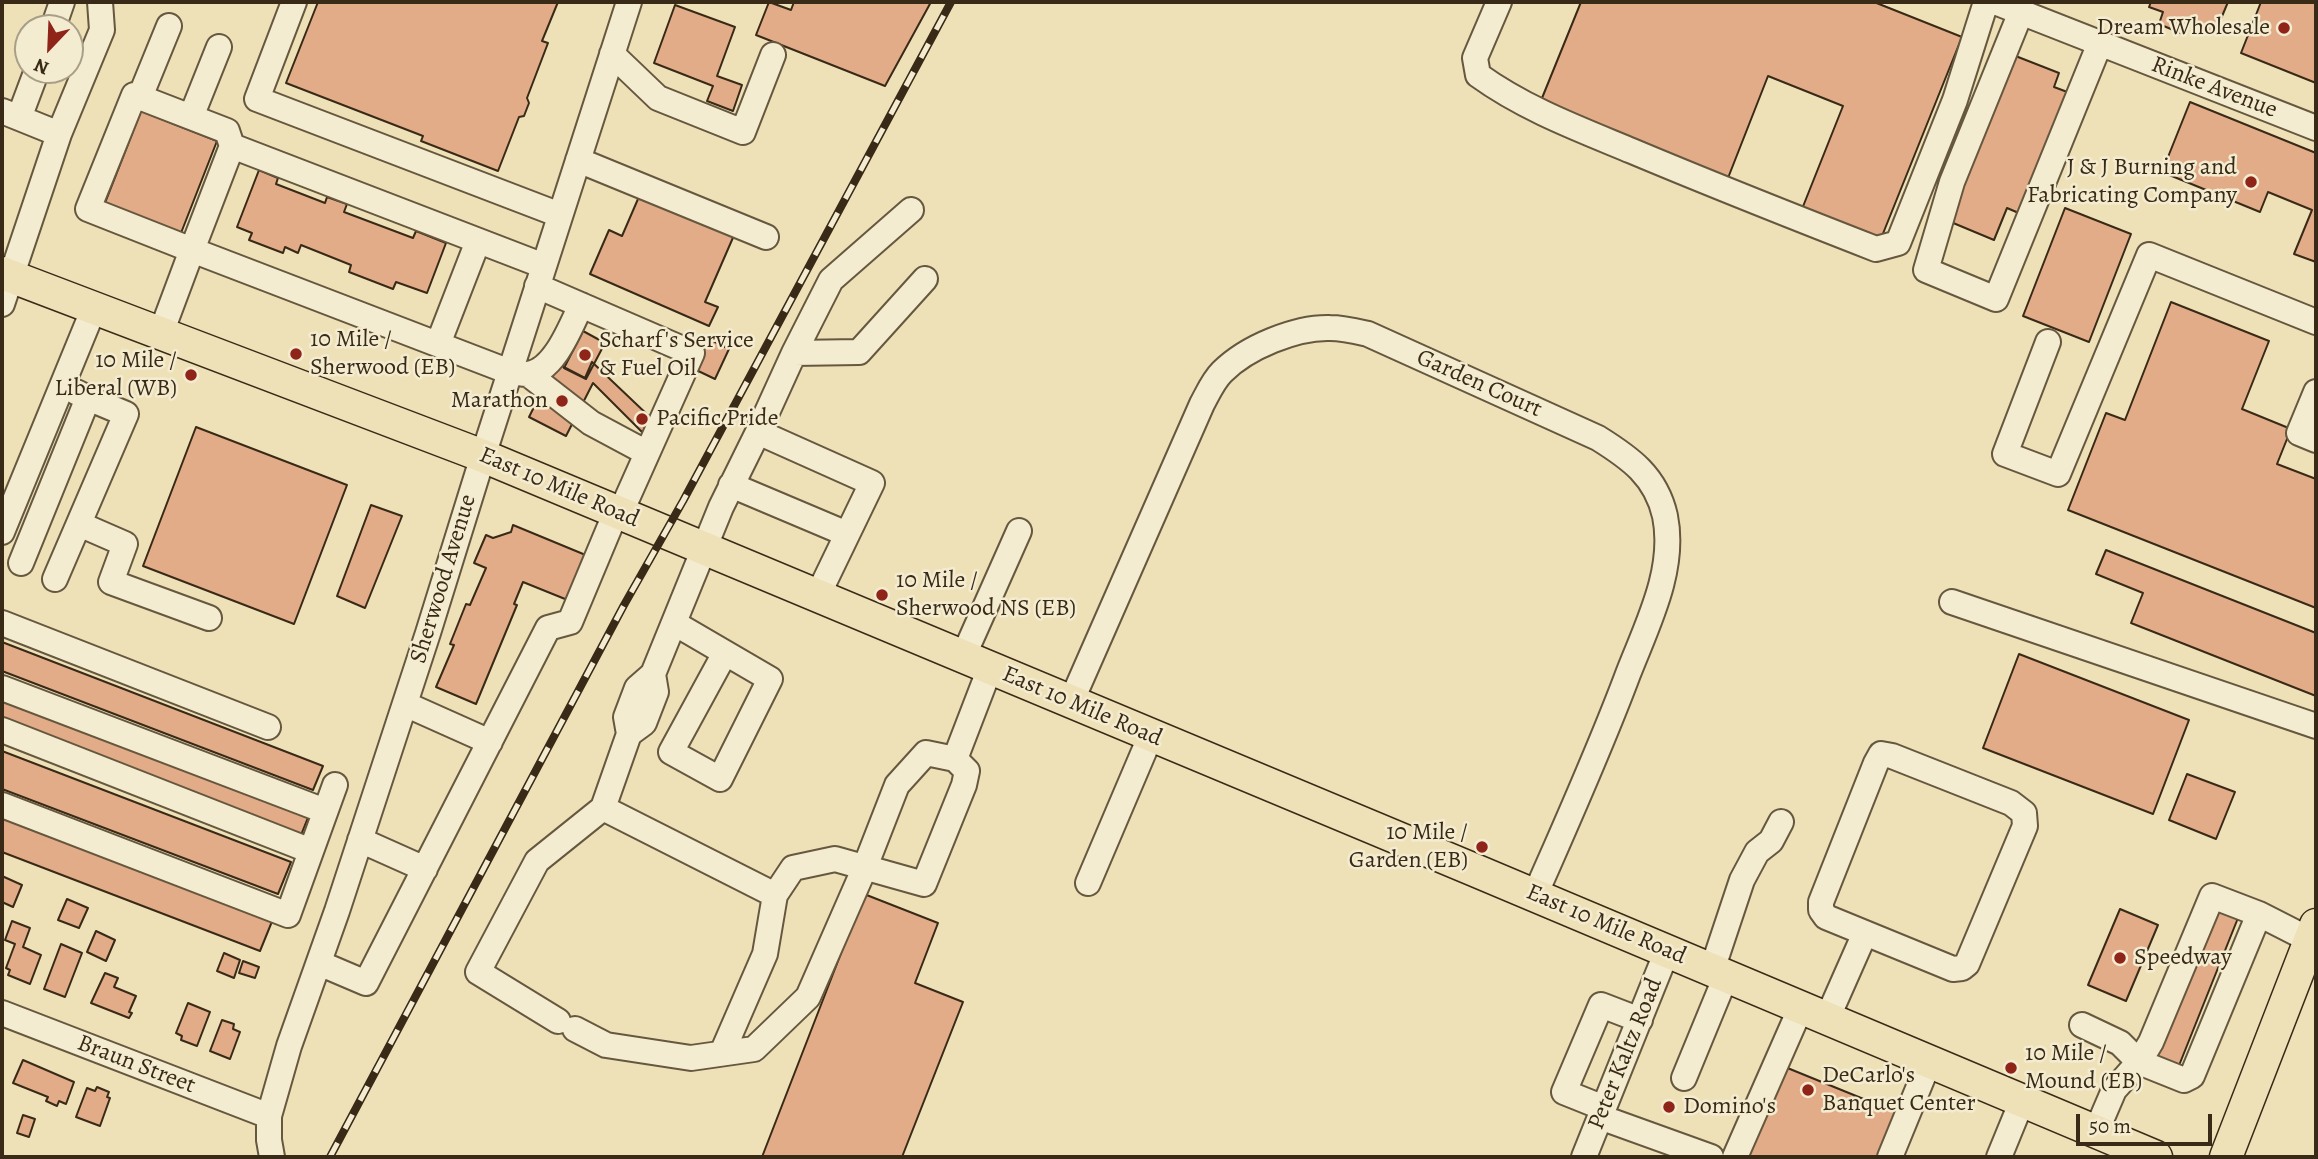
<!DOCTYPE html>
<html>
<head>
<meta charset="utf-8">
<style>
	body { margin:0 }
	#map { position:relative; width:2318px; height:1159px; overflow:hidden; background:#eee1b8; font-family:Alegreya,serif }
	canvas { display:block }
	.frame { position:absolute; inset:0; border:4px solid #392a17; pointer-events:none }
	.north { position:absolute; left:14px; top:14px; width:70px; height:70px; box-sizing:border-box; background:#f4ecd1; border:2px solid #a99e87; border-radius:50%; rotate:203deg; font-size:19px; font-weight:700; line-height:28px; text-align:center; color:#392a17 }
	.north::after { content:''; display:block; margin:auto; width:24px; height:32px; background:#8f2418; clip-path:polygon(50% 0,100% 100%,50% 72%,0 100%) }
	.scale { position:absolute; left:2076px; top:1114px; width:136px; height:32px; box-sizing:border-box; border:4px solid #392a17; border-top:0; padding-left:9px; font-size:21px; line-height:24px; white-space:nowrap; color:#392a17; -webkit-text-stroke:5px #f4ecd1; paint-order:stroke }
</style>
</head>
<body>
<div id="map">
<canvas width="2318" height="1159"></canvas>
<div class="frame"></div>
<div class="north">N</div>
<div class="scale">50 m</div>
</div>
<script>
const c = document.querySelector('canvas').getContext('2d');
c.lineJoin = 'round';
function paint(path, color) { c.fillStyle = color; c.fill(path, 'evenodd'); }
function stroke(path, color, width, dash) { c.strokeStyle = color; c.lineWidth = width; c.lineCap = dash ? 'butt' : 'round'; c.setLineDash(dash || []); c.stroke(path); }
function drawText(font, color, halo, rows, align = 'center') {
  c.font = font + ' Alegreya,serif'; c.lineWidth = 5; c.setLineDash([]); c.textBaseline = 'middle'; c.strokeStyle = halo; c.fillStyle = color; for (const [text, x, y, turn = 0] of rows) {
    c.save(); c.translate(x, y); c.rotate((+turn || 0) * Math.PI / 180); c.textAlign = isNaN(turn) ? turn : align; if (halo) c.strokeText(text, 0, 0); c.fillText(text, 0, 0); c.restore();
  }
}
const building = new Path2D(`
	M318,2H558L542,41L548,43L527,98L529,103L524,116L519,117L498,171L421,141L423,136L286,83Z
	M769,2L791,10L794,2H931L885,86L756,35Z
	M1581,2H1874L1962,37L1880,241L1802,209L1843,106L1768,76L1728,178L1540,103Z
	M2151,2H2228L2215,33L2190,23L2185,35L2159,24L2163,12L2149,7Z
	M2261,2H2316V83L2241,53Z
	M675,5L735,27L717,76L742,85L733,111L707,101L713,86L654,63Z
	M2013,55L2059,73L2054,87L2070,93L2021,214L2007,208L1994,240L1946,220Z
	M2190,102L2316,153V262L2294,254L2312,210L2268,192L2260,212L2162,172Z
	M141,111L217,141L181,233L105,203Z
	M259,170L278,178L276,184L325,203L327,197L347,204L344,212L413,238L416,231L446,243L427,293L396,282L393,289L349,272L351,265L301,245L298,253L285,247L283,253L249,240L252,233L237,227Z
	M641,192L735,233L705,302L718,307L709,326L590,274L609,230L622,236Z
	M2065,208L2131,234L2089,342L2023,316Z
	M2171,302L2269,341L2242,409L2291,429L2277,464L2316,479V608L2068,510L2106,413L2125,420Z
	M583,331L605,343L586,379L564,368Z
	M707,338L729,349L715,379L692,368Z
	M592,362L652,419L645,435L593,383L566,436L529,417L556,363L585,378Z
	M196,427L347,485L294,624L143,566Z
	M371,505L402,516L365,608L337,596Z
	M513,525L588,556L570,601L523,582L514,604L517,605L476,704L436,687L454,645L450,644L466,604L470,605L486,568L474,563L486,535L493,538L511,532Z
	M2106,550L2316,633V696L2131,623L2143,593L2096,574Z
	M2,642L323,766L313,790L2,671Z
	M2019,654L2189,720L2153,814L1983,748Z
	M2,696L309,815L299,840L2,725Z
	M2,751L291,862L278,894L2,789Z
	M2187,774L2235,792L2216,839L2169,820Z
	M2,814L273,919L260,951L2,852Z
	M2,876L22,885L13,907L2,902Z
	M864,894L938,923L915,983L963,1002L902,1157H762Z
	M67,899L88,908L79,928L58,920Z
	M2120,909L2158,925L2126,1001L2088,985Z
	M2214,909L2238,918L2178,1068L2155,1058Z
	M12,921L30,928L23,947L41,955L30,984L8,975L10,970L6,968L15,944L5,940Z
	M96,931L115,940L106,961L87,952Z
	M61,944L82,953L65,997L44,989Z
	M224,953L240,960L234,978L217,971Z
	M243,961L259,967L255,978L239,973Z
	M105,973L118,978L114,987L136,996L129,1012L132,1013L129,1018L91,1003Z
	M188,1003L210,1012L197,1046L181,1040L182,1036L176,1033Z
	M222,1020L234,1024L233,1029L240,1032L230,1059L210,1051Z
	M23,1060L74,1082L66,1104L59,1101L57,1106L46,1101L48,1097L13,1083Z
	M1785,1067L1898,1113L1880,1157H1748Z
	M97,1087L109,1092L107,1097L110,1098L100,1126L76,1117L87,1088L95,1091Z
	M23,1115L35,1119L29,1137L17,1133Z`);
const minor = new Path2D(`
	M294,2L257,99L560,215
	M1499,2L1475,58L1478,75C1525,109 1579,129 1632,151C1713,185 1794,217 1876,249L1898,243L1955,100L1986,2
	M1995,2L2316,128
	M2021,12L1952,182L1926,270L1996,299L2100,43
	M53,28L62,2
	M612,54L658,98L743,132L773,55
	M140,97L169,26
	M2,111L59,134L2,304
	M191,117L219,47
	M19,118L37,70
	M59,134L102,30L100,2
	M232,146L227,131L134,95L88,209L192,250L232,146L544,266
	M578,160L766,237
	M537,286L692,353L620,514
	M161,333L192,250L510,372C515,372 521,374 527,374C554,372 571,326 581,305
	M2048,342L2005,454L2058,474L2149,255L2316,322
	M438,344L478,241
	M794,353L831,280L911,210
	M528,374L591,423L647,453
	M2316,392L2299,433L2316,440
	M758,432L794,353L859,352L925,279
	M731,485L847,534
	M79,524L125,544L111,582L209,618
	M2,532L94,308
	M21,563L88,398L76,392
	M55,579L126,414L88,398
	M817,597L872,483L758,432L721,507L653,674L637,688L626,717L629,734L603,808L775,895L793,868L835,859L924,884L964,785L967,771L955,759L990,668
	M1952,602L2316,726
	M2,623L268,727
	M674,623L770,679L720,779L671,752L725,653
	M963,657L1019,531
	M2,688L325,811
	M1071,702L1202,404C1208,393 1213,381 1222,372C1247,347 1296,327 1330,328C1343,328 1355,331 1368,334L1598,438C1630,458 1656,476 1665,516C1676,570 1647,625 1628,674C1600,749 1567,822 1535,895
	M405,704L490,742
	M2,730L311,851
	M629,734L644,723L656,692L653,674
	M1881,754L1892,756L2011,803L2024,813L2025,826L1967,964L1962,968L1953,969L1826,917L1821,910V902L1876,763Z
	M2,805L288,915L335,785
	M360,840L425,869
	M1088,883L1151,735
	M319,963L366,983L548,628L570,622L616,512
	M1712,970L1742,880L1757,852L1771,841L1781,822
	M2,1013L269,1116
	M1827,1019L1865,933
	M558,1021L478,972L537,861L603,808
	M2082,1025L2120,1043L2139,1062L2184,1080L2192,1076L2259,914
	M575,1029L606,1045L691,1058L754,1049L808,997L865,867L897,785L926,753L955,759
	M722,1053L765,954L775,895
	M1684,1078L1726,976
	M1604,1108L1564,1092L1601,1005L1640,1020
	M1600,1117L1711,1157
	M2096,1132L2114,1090L2139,1062L2151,1042L2212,896L2259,914L2310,940
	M272,1157L269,1140V1116L289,1046L337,911L428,633L483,456L629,2
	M1584,1157L1667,951
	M1735,1157L1801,1007
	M1890,1157L1929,1062
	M1999,1157L2022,1101`);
const major = new Path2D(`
	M2,273L483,456L1472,869L2156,1157
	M2226,1157L2316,925`);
const rail = new Path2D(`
	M330,1157L624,605L683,501L951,2`);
const markers = [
	[2284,28,7,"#8f2418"],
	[2251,182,7,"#8f2418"],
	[296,354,7,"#8f2418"],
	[585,355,7,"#8f2418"],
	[191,375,7,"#8f2418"],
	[562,401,7,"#8f2418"],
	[642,419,7,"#8f2418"],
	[882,595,7,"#8f2418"],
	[1482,847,7,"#8f2418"],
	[2120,958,7,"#8f2418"],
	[2011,1068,7,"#8f2418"],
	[1808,1090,7,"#8f2418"],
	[1669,1107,7,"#8f2418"]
];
const poiNames = [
	["Dream Wholesale",2270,28,"right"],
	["J & J Burning and",2237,168,"right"],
	["Fabricating Company",2237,196,"right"],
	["10 Mile /",310,340],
	["Sherwood (EB)",310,368],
	["Scharf's Service",599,341],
	["& Fuel Oil",599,369],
	["10 Mile /",177,361,"right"],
	["Liberal (WB)",177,389,"right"],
	["Marathon",548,401,"right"],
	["Pacific Pride",656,419],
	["10 Mile /",896,581],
	["Sherwood NS (EB)",896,609],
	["10 Mile /",1468,833,"right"],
	["Garden (EB)",1468,861,"right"],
	["Speedway",2134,958],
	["10 Mile /",2025,1054],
	["Mound (EB)",2025,1082],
	["DeCarlo's",1822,1076],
	["Banquet Center",1822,1104],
	["Domino's",1683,1107]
];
const streetNames = [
	["Rinke Avenue",2214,88,21],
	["Garden Court",1479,384,24],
	["East 10 Mile Road",559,488,23],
	["Sherwood Avenue",444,579,-73],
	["East 10 Mile Road",1082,707,23],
	["East 10 Mile Road",1606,925,23],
	["Peter Kaltz Road",1626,1054,-68],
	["Braun Street",136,1065,21]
];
paint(building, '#e3ac88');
stroke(building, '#392a17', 2);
stroke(minor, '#66583f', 28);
stroke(major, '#392a17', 35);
stroke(minor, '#f4ecd1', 24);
stroke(major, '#eee1b8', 32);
stroke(rail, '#392a17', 8);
stroke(rail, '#f4ecd1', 5, [16]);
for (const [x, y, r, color] of markers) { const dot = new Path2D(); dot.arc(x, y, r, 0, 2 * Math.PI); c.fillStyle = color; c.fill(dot); stroke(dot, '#f4ecd1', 2.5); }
drawText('24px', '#392a17', '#f4ecd1', poiNames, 'left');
drawText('24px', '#392a17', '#f4ecd1', streetNames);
</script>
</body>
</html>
